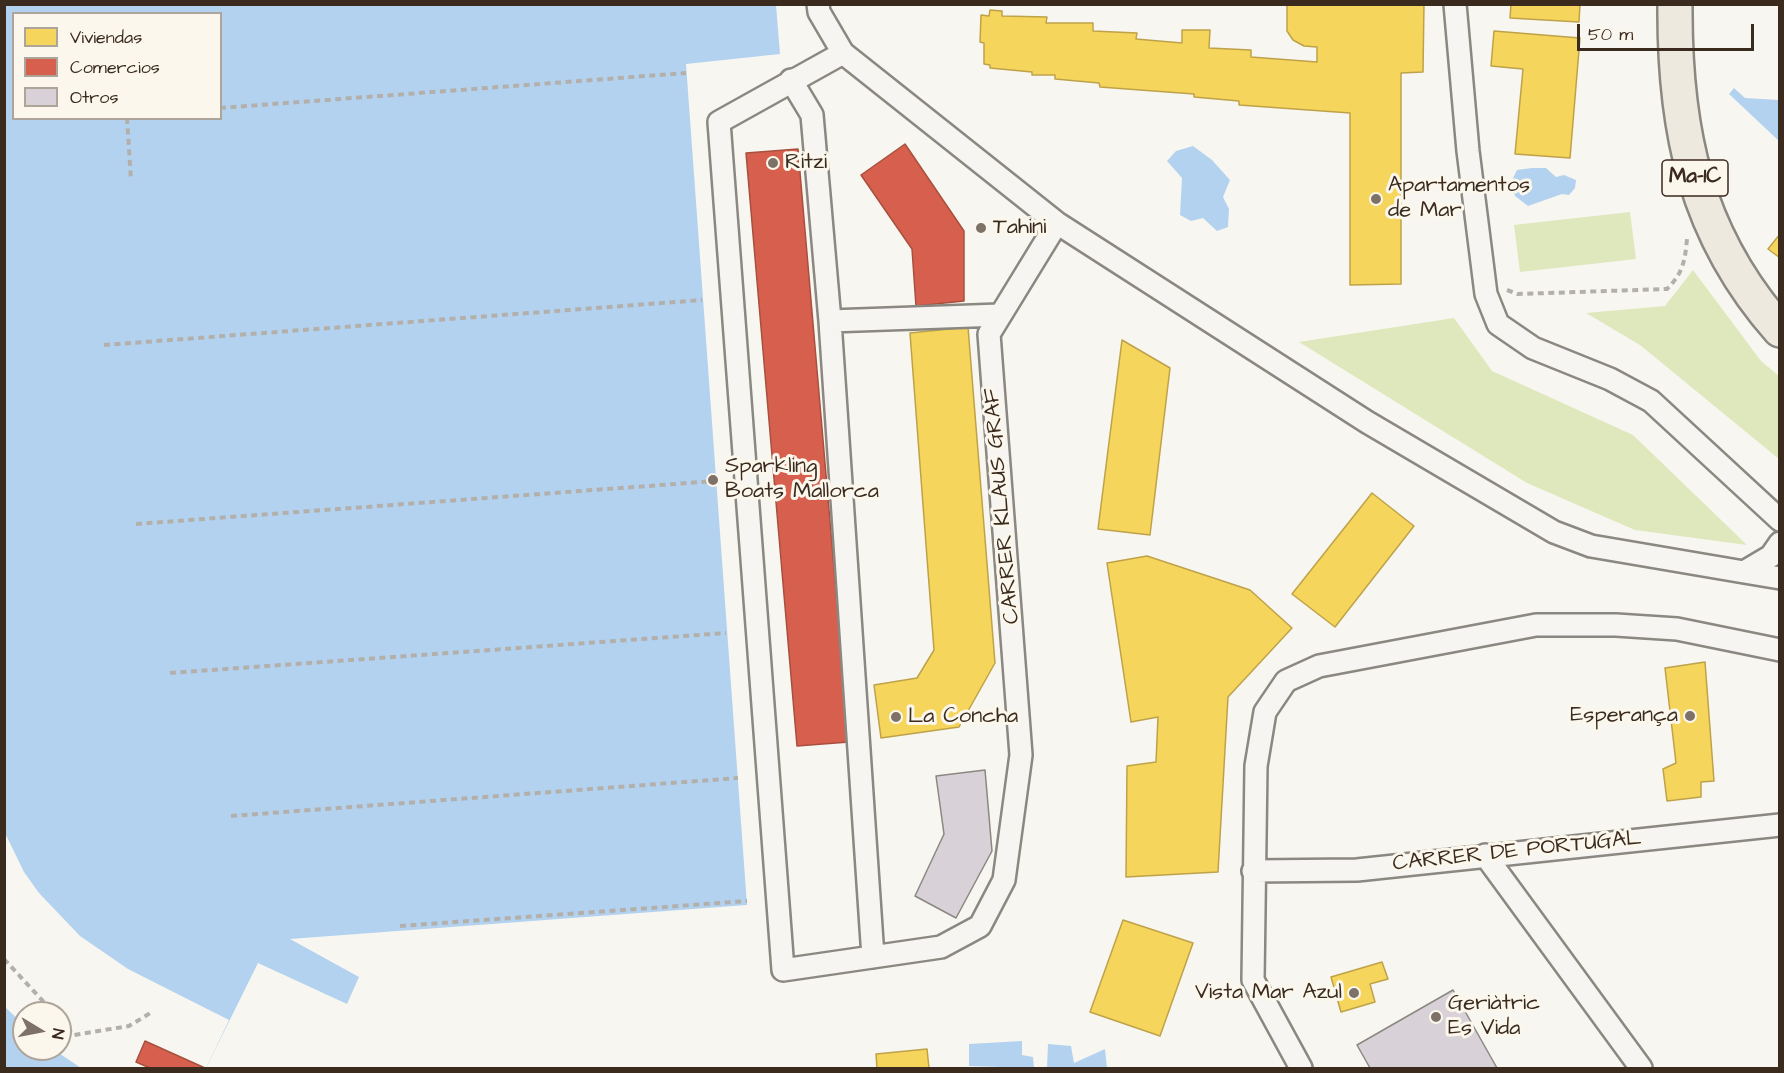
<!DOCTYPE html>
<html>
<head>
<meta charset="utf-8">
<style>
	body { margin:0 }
	#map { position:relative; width:1784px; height:1073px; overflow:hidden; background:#f8f6f0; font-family:"Architects Daughter",sans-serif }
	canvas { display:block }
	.frame { position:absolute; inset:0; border:6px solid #3b2a1e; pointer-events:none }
	.legend { position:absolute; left:12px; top:12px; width:210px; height:108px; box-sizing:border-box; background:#fbf7ec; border:2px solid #aea59a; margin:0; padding:8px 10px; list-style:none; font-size:18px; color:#3b2a1e }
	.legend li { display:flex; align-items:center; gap:12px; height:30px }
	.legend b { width:30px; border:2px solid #aea59a }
	.north { position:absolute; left:12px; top:1001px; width:60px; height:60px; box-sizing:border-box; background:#fbf7ec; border:2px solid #aea59a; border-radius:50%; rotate:100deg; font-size:16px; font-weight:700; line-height:24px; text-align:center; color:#3b2a1e }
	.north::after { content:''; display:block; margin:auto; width:21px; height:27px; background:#7d7168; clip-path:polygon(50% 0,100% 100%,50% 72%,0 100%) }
	.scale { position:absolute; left:1577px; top:24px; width:177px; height:27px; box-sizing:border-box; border:3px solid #3b2a1e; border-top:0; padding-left:8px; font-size:18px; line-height:21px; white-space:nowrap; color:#3b2a1e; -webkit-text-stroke:4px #fbf7ec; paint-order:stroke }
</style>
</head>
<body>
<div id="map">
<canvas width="1784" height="1073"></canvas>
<div class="frame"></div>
<ul class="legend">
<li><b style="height:16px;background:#f6d55c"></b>Viviendas</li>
<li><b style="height:16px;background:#d6604d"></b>Comercios</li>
<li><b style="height:16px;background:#d8d2d8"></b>Otros</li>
</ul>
<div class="north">N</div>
<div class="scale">50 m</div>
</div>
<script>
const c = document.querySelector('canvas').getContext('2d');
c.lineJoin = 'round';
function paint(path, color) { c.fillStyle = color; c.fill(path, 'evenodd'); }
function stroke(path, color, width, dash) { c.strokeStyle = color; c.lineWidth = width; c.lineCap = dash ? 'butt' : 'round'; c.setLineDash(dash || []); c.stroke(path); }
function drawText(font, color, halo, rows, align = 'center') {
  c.font = font + ' "Architects Daughter",sans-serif'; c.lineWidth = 6; c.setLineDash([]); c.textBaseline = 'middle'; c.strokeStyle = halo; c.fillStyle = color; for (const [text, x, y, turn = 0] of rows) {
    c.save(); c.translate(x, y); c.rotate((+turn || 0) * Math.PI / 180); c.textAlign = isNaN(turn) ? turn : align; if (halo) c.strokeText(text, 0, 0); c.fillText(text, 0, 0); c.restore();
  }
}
const green = new Path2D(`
	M1630,212L1636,259L1520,272L1514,225Z
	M1693,270L1761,361L1779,376V459L1640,345L1586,313L1665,306Z
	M1454,318L1492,371L1633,435L1747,545L1635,530L1527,483L1299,342Z`);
const water = new Path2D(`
	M5,5H776L780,54L686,64L747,905L290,939L359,977L347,1004L258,963L206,1068H5ZM14,14H220V118H14ZM24,1013H60V1049H24Z
	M1734,88L1745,98L1779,100V141L1729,94Z
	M1193,146L1212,160L1230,180L1223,197L1229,209L1228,227L1217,231L1203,218L1191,221L1180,215L1182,178L1167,161L1176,151Z
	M1532,168H1546L1556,177L1564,175L1576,180L1575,188L1569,195L1562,194L1528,206L1515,196L1510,184L1517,170Z
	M1022,1041V1055L1033,1057L1034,1068L969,1066V1044Z
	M1048,1044L1071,1046L1074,1063L1105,1049L1107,1068H1047Z`);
const pier = new Path2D(`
	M5,833L24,872L39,893L80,936L128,969L229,1020L206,1068H81L53,1049H60V1013H24V1025L4,1006Z`);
const homes = new Path2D(`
	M1287,4H1424L1423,72L1401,73V284L1350,285V113L1239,105V101L1194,97V94L1100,87L1099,83L1055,79V75H1032V72L990,68V65L984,64V43L980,42L981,15L989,16L990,10L1002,11V16L1047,17L1046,23H1093V31L1137,33L1136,39L1182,43V30H1210L1209,48L1251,50V57L1317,62V47L1304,46L1293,40L1287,31Z
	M1511,4H1580L1579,22L1510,18Z
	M1494,31L1580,38L1570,158L1515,154L1523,69L1491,66Z
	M1780,234V258L1768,249Z
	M968,327L995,663L959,727L881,738L874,685L917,678L934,650L910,333Z
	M1122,340L1170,368L1150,535L1098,529Z
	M1372,493L1414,526L1335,627L1292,594Z
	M1147,556L1250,590L1292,628L1228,697L1218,872L1126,877L1127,766L1156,762L1158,717L1131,722L1107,563Z
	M1705,662L1714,781L1701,782V797L1667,801L1663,769L1676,763L1665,668Z
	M1123,920L1193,943L1160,1036L1090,1012Z
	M1382,962L1388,979L1370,984L1375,1002L1341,1012L1331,977Z
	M927,1049L929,1068H877L876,1054Z`);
const shops = new Path2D(`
	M905,144L964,231V301L916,306L912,249L861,175Z
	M798,149L849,742L797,746L746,153Z
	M145,1041L205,1068H150L136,1062Z`);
const building = new Path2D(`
	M985,770L992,851L956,918L915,896L944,834L936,776Z
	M1453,990L1497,1068H1370L1357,1045Z`);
const path = new Path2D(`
	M220,108L686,73
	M127,118L131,180
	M1507,290L1518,294L1667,289C1683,273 1685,261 1687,239
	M104,345L702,300
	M136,524L715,481
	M170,673L726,633
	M231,816L738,778
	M400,926L747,901
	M4,959L54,1013
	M60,1020L74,1035L129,1026L152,1012`);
const street = new Path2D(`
	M818,4L819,12L843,53L1057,223L1367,422L1554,532L1591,546L1744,572L1771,556L1780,543
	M1455,4L1468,151L1486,294L1498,324L1533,348L1610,379L1651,401L1780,520
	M843,53L719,122L783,970L941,947L980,926L1004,880L1021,755L989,334L1057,223
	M791,80L812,115L830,321L873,957
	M830,321L1000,315
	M1744,572L1780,578
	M1485,855L1641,1068
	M1253,871L1357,870L1780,825
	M1301,1068L1253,980L1256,766L1265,712L1286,681L1319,666L1536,625H1616L1677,629L1780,650`);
const primary = new Path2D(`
	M1675,4C1674,129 1695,234 1780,330`);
const markers = [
	[773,163,6,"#7d7168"],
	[1376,199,6,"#7d7168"],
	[981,228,6,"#7d7168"],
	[713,480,6,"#7d7168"],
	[1690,716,6,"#7d7168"],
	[896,717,6,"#7d7168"],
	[1354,993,6,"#7d7168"],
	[1436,1017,6,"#7d7168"]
];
const shields = [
	[1695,178,66]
];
const shieldNames = [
	["Ma-1C",1695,178]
];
const poiNames = [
	["Ritzi",785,163],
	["Apartamentos",1388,186],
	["de Mar",1388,211],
	["Tahini",993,228],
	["Sparkling",725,467],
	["Boats Mallorca",725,492],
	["Esperança",1678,716,"right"],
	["La Concha",908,717],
	["Vista Mar Azul",1342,993,"right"],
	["Geriàtric",1448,1004],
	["Es Vida",1448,1029]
];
const streetNames = [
	["CARRER KLAUS GRAF",1003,506,-95],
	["CARRER DE PORTUGAL",1517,852,-6]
];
paint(green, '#dee8bc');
paint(water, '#b3d2ef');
paint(pier, '#f8f6f0');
paint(homes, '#f6d55c');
stroke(homes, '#bea249', 1.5);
paint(shops, '#d6604d');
stroke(shops, '#a8503f', 1.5);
paint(building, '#d8d2d8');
stroke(building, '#8b8781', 1.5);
stroke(street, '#8b8781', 26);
stroke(primary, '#8b8781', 38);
stroke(path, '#b3b0ac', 4, [6, 4.5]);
stroke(street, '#f6f5f1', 21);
stroke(primary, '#eee9de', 33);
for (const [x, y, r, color] of markers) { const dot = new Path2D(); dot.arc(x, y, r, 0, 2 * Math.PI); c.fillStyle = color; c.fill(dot); stroke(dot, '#fbf7ec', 2); }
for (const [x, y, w] of shields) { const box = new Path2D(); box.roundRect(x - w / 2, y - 18, w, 36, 4.5); c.fillStyle = '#fbf7ec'; c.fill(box); stroke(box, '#3b2a1e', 1.5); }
drawText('bold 21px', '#3b2a1e', null, shieldNames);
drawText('22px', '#3b2a1e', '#fbf7ec', poiNames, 'left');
drawText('22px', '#3b2a1e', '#fbf7ec', streetNames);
</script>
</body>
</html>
